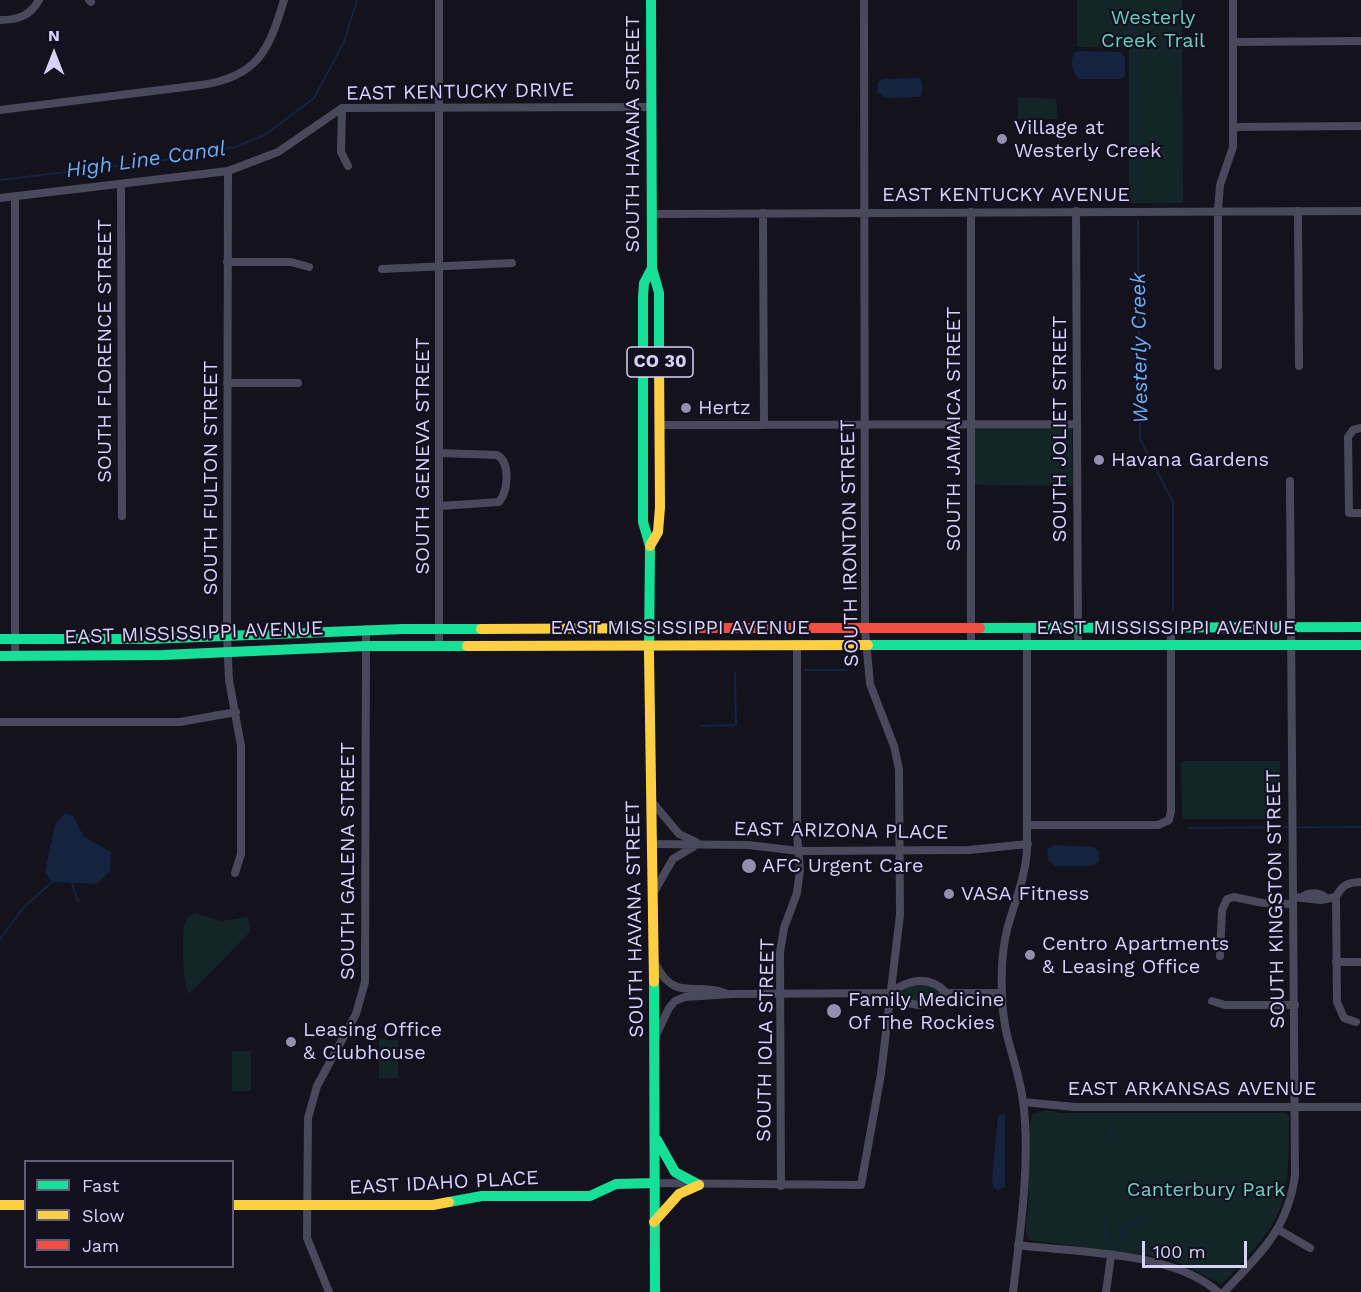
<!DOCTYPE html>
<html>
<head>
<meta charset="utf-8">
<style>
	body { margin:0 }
	#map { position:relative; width:1361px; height:1292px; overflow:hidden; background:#14121c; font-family:"Work Sans",sans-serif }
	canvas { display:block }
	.legend { position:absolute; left:24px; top:1160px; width:210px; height:108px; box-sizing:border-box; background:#120f1f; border:2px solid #615d77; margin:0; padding:8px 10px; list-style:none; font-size:18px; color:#d8d2fa }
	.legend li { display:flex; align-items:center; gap:12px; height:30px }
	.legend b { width:30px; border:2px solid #615d77 }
	.north { position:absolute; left:24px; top:24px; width:60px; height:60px; -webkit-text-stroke:4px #120f1f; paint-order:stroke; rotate:0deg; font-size:16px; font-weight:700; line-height:24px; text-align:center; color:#d8d2fa }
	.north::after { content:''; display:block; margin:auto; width:21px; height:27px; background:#d8d2fa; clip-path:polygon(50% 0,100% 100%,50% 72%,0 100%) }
	.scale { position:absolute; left:1142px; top:1241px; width:105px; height:27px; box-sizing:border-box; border:3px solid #d8d2fa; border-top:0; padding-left:8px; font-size:18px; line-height:21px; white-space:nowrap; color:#d8d2fa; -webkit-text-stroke:4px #120f1f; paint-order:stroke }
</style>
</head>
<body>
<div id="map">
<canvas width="1361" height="1292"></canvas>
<ul class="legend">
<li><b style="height:8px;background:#16e098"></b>Fast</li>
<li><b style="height:8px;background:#ffcf43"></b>Slow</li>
<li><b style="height:8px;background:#f24e42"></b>Jam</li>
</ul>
<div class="north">N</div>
<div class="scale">100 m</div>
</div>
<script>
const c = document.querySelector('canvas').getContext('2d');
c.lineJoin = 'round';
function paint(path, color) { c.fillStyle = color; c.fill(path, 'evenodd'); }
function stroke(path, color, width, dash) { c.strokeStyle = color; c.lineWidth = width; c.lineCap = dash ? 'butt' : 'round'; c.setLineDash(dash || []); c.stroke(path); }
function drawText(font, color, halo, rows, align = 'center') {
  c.font = font + ' "Work Sans",sans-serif'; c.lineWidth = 4.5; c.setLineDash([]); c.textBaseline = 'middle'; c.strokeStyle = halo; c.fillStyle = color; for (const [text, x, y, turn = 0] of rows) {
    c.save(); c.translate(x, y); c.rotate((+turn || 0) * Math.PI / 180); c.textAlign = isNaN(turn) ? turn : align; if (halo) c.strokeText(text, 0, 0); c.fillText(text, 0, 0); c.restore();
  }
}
const green = new Path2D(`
	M1077,0H1182L1183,203H1129V48L1077,47Z
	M1018,97L1056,99L1058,119H1018Z
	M1072,427L1073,486L974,485V428Z
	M1181,761H1280V819H1182Z
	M195,913L221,921L248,917L250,932L189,994C183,988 181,933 185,923C187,917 191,915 195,913Z
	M926,981L947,993L918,1005L890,993Z
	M379,1039L398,1040V1078H379Z
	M232,1051H251V1091H232Z
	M1045,1110L1063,1113H1285L1289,1116C1289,1208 1286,1218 1222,1284L1168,1258L1029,1240C1023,1232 1027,1219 1028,1209C1031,1184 1024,1134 1033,1114Z`);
const water = new Path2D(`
	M1080,51L1121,52L1125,58V76L1121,79H1079C1072,73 1070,62 1074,53Z
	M919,78C924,82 924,93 919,97L886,98L877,92L878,82L883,79Z
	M65,813L73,816L84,837L111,852L110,871L97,884L52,882L45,872L55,825Z
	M1054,845L1094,847L1099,852V862L1091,866H1055L1048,860L1047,850Z
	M1005,1113V1187L998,1190L993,1187L992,1178L998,1116Z`);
const stream = new Path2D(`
	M1105,0L1132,27L1138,41L1139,201
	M0,180L158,161L235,147L265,135L314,98L344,42L357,0
	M1138,220L1140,439L1173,502V612
	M804,670H848
	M700,726L736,725L735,673
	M1189,828L1361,827
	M72,884L78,901
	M0,939L24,907L52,882
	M1110,1141V1125
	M1106,1247V1220
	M1118,1249C1119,1228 1125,1225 1144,1219`);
const street = new Path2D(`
	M89,0L91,2
	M0,20C18,20 30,16 39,0
	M1233,42L1361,41
	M342,108L341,152L348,166
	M0,110L201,85C258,77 269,50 284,0
	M1233,127L1361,126
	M228,171L227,635L229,680L241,746V854L235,873
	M121,185L122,516
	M15,197V656
	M0,198L228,171L278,152L342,108L651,107
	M1076,211L1078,646
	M1298,211L1299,366
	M763,213L764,425
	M651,214L1361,211
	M227,262H291L309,267
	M382,269L512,263
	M1218,366V210L1220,185L1233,147V1
	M227,383H298
	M660,425L1077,424
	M1361,428L1353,430L1348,437L1349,513H1361
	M440,506L499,502C508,491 511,463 497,455L440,453
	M439,646V0
	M971,646V212
	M0,722H180L236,712
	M653,803L679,834L696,842
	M1028,825H1158L1169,820L1171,811V628
	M653,844L748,845L799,851L969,850L1028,844
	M655,890L673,859L693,847
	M1293,897L1321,900L1336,897
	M1302,897C1309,892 1319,892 1325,897
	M1220,956L1222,910L1227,899L1234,897L1263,903L1293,904
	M1336,962H1361
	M656,965C675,1002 694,982 725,993
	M890,993L903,1002L918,1005L932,1002L947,993H1002
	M1212,1001L1225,1005H1295
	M1356,1022L1344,1018L1337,1002L1336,897C1342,885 1348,882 1361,882
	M656,1035L669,1008L675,1001L685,997L732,994L890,993C909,979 929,975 947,993
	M1023,1102L1075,1107H1361
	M654,1183L861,1185L881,1074L900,915L899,769L894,746L870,684L865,629L864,0
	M781,1186L780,952L784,928L797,893L800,870L797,834V646
	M1279,1230L1310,1248
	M1018,1245C1078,1253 1172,1251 1218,1292
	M329,1292L307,1238L308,1118L317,1086L356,1014L365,982L366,629
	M1013,1292C1020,1233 1031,1160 1023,1101C1018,1062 1002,1037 1002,994C1001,972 1002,948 1008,926C1015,901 1025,878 1027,851V628
	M1106,1292L1111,1256
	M1224,1292C1260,1254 1288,1229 1295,1175L1290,481`);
const fast = new Path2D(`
	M651,0L652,268L659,293V356
	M980,628L1361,627
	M0,639H149L403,629H481
	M868,645H1361
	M649,652L650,546L643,522V297L644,283L652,268
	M0,656L163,655L366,646H467
	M654,982L655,1292
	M657,1140L675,1172L699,1185
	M449,1202L482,1196H590L616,1184L654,1183`);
const slow = new Path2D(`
	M650,546L658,532L660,507L659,356
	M481,629L677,628
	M467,646L868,645
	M649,652L654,982
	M0,1205H26
	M232,1205H433L449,1202
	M654,1222L679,1194L699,1185`);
const jam = new Path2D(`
	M677,628H980`);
const markers = [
	[1002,139,6,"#938fac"],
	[686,408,6,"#938fac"],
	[1099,460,6,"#938fac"],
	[749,866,8,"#938fac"],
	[949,894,6,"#938fac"],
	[1030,955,6,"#938fac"],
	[834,1011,8,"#938fac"],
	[291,1042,6,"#938fac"]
];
const shields = [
	[660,362,66]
];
const shieldNames = [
	["CO 30",660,362]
];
const parkNames = [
	["Westerly",1153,18],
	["Creek Trail",1153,41],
	["Canterbury Park",1206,1190]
];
const streetNames = [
	["EAST KENTUCKY DRIVE",460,92,-1],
	["SOUTH HAVANA STREET",633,134,-90],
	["EAST KENTUCKY AVENUE",1006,195],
	["SOUTH FLORENCE STREET",105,351,-90],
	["SOUTH JAMAICA STREET",954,429,-90],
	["SOUTH JOLIET STREET",1060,429,-90],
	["SOUTH GENEVA STREET",423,456,-90],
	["SOUTH FULTON STREET",211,478,-90],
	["SOUTH IRONTON STREET",850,543,-91],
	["EAST MISSISSIPPI AVENUE",680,628],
	["EAST MISSISSIPPI AVENUE",1166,628],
	["EAST MISSISSIPPI AVENUE",194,633,-2],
	["EAST ARIZONA PLACE",841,831,1],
	["SOUTH GALENA STREET",348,861,-90],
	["SOUTH KINGSTON STREET",1276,899,-91],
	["SOUTH HAVANA STREET",635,919,-91],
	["SOUTH IOLA STREET",766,1040,-89],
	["EAST ARKANSAS AVENUE",1192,1089],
	["EAST IDAHO PLACE",444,1183,-3]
];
const poiNames = [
	["Village at",1014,128],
	["Westerly Creek",1014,151],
	["Hertz",698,408],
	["Havana Gardens",1111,460],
	["AFC Urgent Care",762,866],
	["VASA Fitness",961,894],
	["Centro Apartments",1042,944],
	["& Leasing Office",1042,967],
	["Family Medicine",848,1000],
	["Of The Rockies",848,1023],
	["Leasing Office",303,1030],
	["& Clubhouse",303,1053]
];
const waterNames = [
	["High Line Canal",146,160,-8],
	["Westerly Creek",1140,348,-91]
];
paint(green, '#132526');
paint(water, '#142440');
stroke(stream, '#142440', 2);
stroke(street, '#4a485b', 8);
stroke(fast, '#16e098', 10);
stroke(slow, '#ffcf43', 10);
stroke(jam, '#f24e42', 10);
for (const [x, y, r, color] of markers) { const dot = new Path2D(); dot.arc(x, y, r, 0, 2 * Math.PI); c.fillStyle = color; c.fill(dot); stroke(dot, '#120f1f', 2); }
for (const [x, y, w] of shields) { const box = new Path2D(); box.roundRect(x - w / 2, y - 15, w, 30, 4.5); c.fillStyle = '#120f1f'; c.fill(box); stroke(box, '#d8d2fa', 1.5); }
drawText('bold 18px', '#d8d2fa', null, shieldNames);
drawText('20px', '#66d2ba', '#120f1f', parkNames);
drawText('20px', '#d8d2fa', '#120f1f', streetNames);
drawText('20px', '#d8d2fa', '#120f1f', poiNames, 'left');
drawText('italic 21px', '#6baeef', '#120f1f', waterNames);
</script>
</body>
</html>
